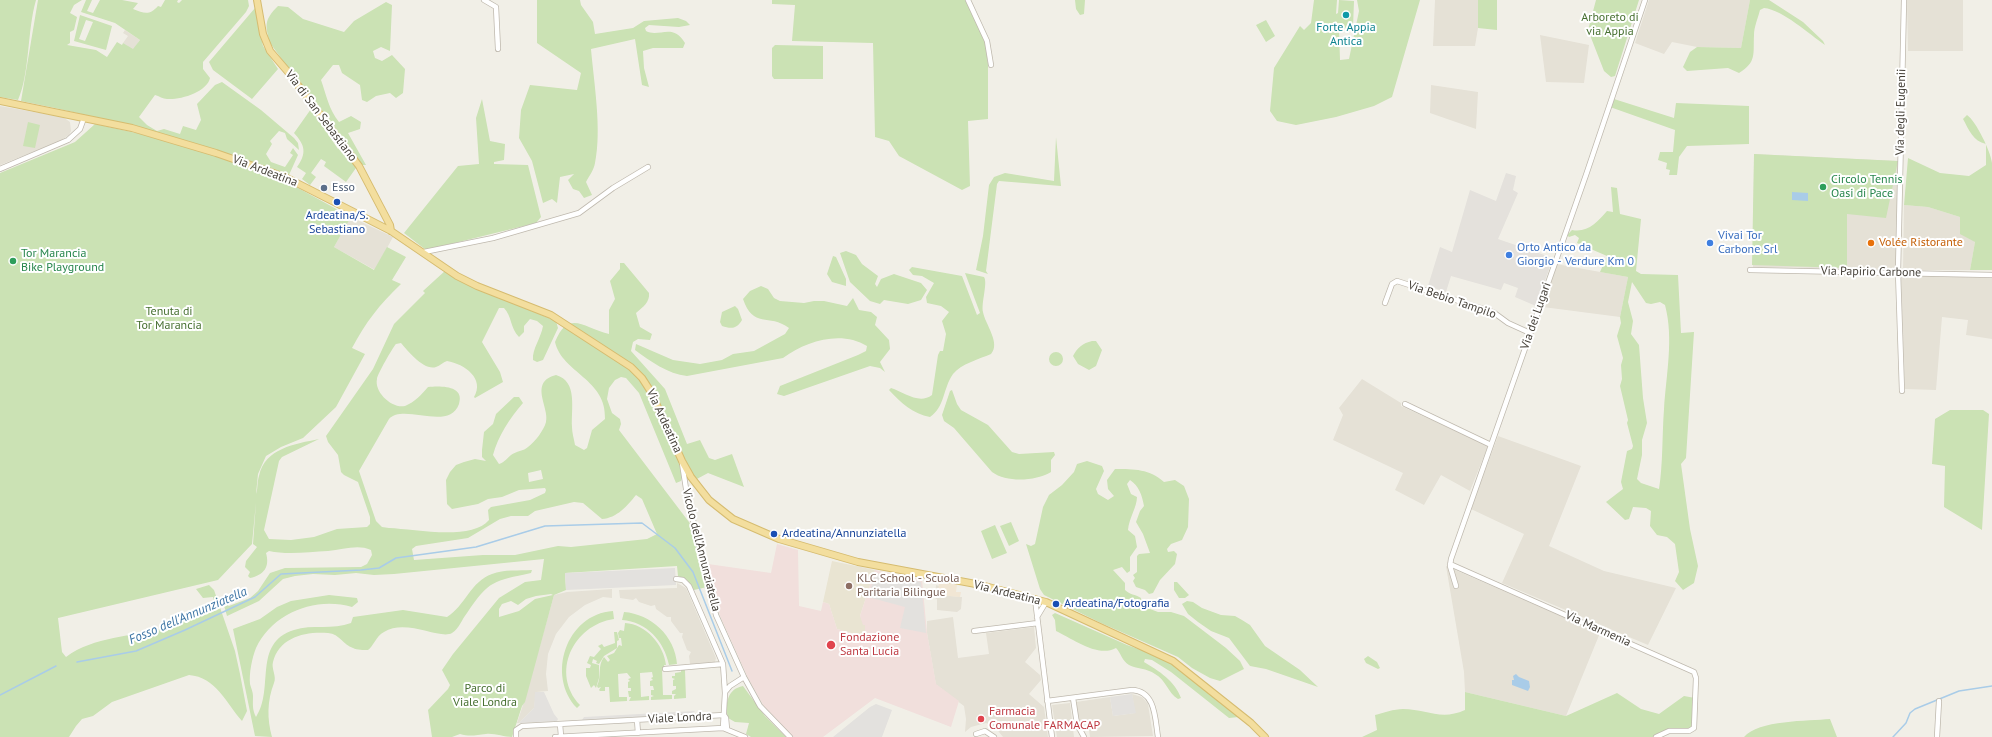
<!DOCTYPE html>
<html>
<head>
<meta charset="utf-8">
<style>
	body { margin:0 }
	canvas { display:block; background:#f1efe7 }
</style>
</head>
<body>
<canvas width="1992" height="737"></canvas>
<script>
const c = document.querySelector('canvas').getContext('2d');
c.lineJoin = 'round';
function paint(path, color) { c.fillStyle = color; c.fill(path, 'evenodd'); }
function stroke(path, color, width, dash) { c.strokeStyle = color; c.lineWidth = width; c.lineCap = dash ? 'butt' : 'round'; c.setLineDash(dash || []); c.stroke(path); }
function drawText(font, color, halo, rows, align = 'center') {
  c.font = font + ' "PT Sans",sans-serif'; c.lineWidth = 4; c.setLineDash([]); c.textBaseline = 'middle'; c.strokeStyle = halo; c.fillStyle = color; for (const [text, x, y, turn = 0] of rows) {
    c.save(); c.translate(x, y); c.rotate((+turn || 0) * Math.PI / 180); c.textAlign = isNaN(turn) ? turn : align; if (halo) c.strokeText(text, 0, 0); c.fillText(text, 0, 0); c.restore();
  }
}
const residential = new Path2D(`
	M1435,0H1478V28L1475,46H1433Z
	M1649,0H1750L1741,48L1697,47L1672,42L1664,54L1635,43Z
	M1907,0H1963V51H1908Z
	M125,30L140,40L133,50L123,43L128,36L123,33Z
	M1540,35L1589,45L1584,83L1546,82Z
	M1431,85L1478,92L1476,129L1430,113Z
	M0,106L63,117L70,122L71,131L69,135L58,142L0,165Z
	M1754,154L1898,161L1896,269L1753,267Z
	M1904,205L1928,207L1960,217L1975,242L1970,270H1903Z
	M351,217L393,237L375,270L334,247Z
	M1556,264L1628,277L1620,317L1543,307Z
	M1901,275L1992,278V339L1966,335L1968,320L1942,317L1936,390L1905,389Z
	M1362,379L1401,403V406L1488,446L1470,491L1441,475L1424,505L1395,490L1403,473L1333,440L1343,415L1339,408Z
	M1498,436L1581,466L1549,546L1604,571L1676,588L1648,645L1502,583L1524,534L1471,509Z
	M1446,566L1600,633L1566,716L1465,692L1464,672Z
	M677,583L686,588L716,658L715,662L690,664L689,656L691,652L687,650L682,637L683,633H680L671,621V617H667L656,609L655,605L651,606L639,602L636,598L633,600L620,598L619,590L677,588Z
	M936,585L939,586L938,595L962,597L961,609L957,612L937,610V599L935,598Z
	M612,589V598L603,597L585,605L569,617L556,634L548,654L546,674L548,691L536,692L534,708L519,723H517L525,699L554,595L567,592Z
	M953,617L958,658L989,654L986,633L1034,627L1036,648L1025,662L1040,675L1041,680L1029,694L1044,707L1048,737H1003L995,727L986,723L971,727L965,732L966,719L964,706L936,685L927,633V621Z
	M1132,694L1142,697L1148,704L1153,736L1090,737L1088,722L1079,723L1076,702L1110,697L1113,716L1135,713Z
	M1070,703L1074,737H1057L1052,705Z`);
const commercial = new Path2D(`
	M939,582L957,585L956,592H961L960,597L938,595Z`);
const industrial = new Path2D(`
	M1506,173L1516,176L1513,190L1518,193L1498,239L1553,258L1536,306L1515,297L1518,288L1504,283L1501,290L1451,276L1446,292L1428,286L1440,247L1452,252L1470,190L1496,201Z`);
const education = new Path2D(`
	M832,561L875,570L860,616L865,625L866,637L837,629L829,604L823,602Z`);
const medical = new Path2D(`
	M777,544L798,550L799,606L821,611L823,602L829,604L837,629L865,637V625H863L860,616L875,570L908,578L922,579L927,633L936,684L959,701L951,727L875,698L823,737H791L766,710L748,678L720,616L708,564L771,573Z`);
const green = new Path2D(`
	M0,0H36C27,31 30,73 18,100L0,97Z
	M38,0H82L74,5L70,13L77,17L74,30L70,32V43L67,45L96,50L107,57L117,42L122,45L123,43L133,49L140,40L115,23L81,12L86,0H92L87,11L93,13L100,0H122L138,3L133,9C145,14 150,15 158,6L161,7L165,0H178L177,2L179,3L182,0H248L249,6L246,12L203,62V69L210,78C207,92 181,100 167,99C163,99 159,96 155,95L139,117L147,125L157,131L164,129L180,134L183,126L196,130L201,120L197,104L215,85L222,82L261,110L294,138L298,143L299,150L287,139L285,133L279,131L270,141L272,144L266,154L271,162L285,167L293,155L290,153L293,148L298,155L289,175C202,144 112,119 21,101Z
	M537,0H580L581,5L593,22L595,34L633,28L644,21L678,18L686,21L690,25L679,27L649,25L645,28L646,31C659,38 673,22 685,43L683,48H653L643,51L644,68L649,87L642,85L635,39L591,49C594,84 602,129 595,163C594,170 589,176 586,182L592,195L584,198L579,191L573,189L568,180L574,174L560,177L557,203L552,199L543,203L532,161L519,138L521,110L530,85L577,90L581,73L537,43Z
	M772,0H966L985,41L988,64V119L968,121L970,186L962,190L899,156L889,141L875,137L873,43L792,41L795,5L772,4Z
	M1075,0H1085L1084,14L1080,15L1076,9Z
	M1314,0H1337L1336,14L1338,13L1339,0L1354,1L1353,28L1339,29L1340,60L1349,59L1359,11L1357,0H1420L1392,97L1374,106L1336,117L1296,125L1277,121L1270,111L1274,68L1300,26L1304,30L1311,23Z
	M1478,0H1497V30L1478,28Z
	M1596,0H1639L1615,76L1611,77L1604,71L1588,30Z
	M1750,0H1769L1803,22L1823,41L1825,45C1809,34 1783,10 1764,8L1760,10C1758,18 1754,27 1754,35C1753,54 1757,62 1739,73L1728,68L1687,71L1683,67L1690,52L1697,47L1741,48Z
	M386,2L392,5L390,51L381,47L373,51L375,58L382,61L392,55L405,69L403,93L396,98L390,93L376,96L367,102L362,100L360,85L342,73L339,65H333L321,80C326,94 329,110 339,122L351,116L361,122L360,129L348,133L366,165H359L270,43C265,25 264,20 278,6L288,7L303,19L344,32L354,21Z
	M255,8L263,46L278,69L252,99L213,70L209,62Z
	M80,15L112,26L106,50L74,41ZM86,20L93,22L85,41L79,39Z
	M1266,20L1275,36L1266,42L1256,25Z
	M775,45L823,46V79H774L772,76V48Z
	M482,99L490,141L505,144L504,160L494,162V164L528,165L541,217L536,223L426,250L404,233L458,166L479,164L476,118Z
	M1614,99L1674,118L1676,103L1749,106V144L1687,146L1679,157L1677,175H1669L1670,170L1666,169L1667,163L1658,160L1660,152H1673L1675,130L1610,107Z
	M311,109L338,149L342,147L356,168L346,182L324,166L326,162L321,159L311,173L316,177L310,185L302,179L306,173L297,167C307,153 305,145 294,133Z
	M1967,115C1976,121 1991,152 1992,163C1992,198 1992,235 1992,270H1970L1975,242L1960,234V217L1928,207L1904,205L1908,158L1940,173L1969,176L1986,165V144C1973,141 1969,130 1963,119Z
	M28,122L40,125L35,148L23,146Z
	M95,124L150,136L229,160L278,177L351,217L334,247L374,270L387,247L406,257L392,280L401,284C379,305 366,322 352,348L365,354L336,407L303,438L281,447L266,456L258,474L256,494C258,489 257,482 259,476C265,448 295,444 319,439L282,457L279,461L264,530L269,539L291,540L314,537L337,529L367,527L370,524V517L358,482L344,475L341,472L338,455L328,442L326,436L373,369L394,324L425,293L423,291L446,270L477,289L556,321L558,328L543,360L537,362L533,360C532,349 541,338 543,326L537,321L530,319L524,326V332L519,337C510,328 512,316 504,308H499L482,342L500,372L503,382L475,398L474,397C485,379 465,364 447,361C443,362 440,366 436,367C424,371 408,351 401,343L396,344C393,347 377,375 377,379C374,392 392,409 405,406C415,402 421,395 428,387C440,386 465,385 459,404C449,432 404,403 389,419L359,471L376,521L382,527L389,528C414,529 472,541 489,520L488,510L491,507L530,500L545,493L546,490L545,488L519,490L502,497L488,499L478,504L452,509L447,504L446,480L450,472L456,465L464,462L475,459L486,461L482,457V450L484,432L493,424L496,414L514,397H519L523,403C510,418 498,436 493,455L499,464C505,462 507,458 511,455C516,451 524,451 528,447C535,442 544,430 546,422C550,408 528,382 556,375C578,381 571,409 572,427C572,433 574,439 575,445L584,450L587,448L592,430L605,419C607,379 562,373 555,342C569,309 583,328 609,334V310L615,299L610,281L620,269V263H624L649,293C650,302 643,307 636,313L640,327L652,334L650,340L638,339L633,342L631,351L665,389L687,444L700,440L709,458L715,460L732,454L744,487L708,473L695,480L685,465L681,481L676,483L639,393L626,378L621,377L615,380L609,388L607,399L612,413L620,419L621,424L619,430L692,526L707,587L694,590L687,580L678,576L677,566L565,573L566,590L554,595L525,702L522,706L512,737C504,737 494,733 486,734C476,735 470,737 460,734L452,737H432L428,710L448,689L450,685L442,670L453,654L499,598L525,582L541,580L544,559L394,574L374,575L356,573L335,575L313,574L295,576L283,579L259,601L227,616L223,602L229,606L250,598L258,591L270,573L285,568L361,567L367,564L372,555L371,550C357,544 343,550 328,551C309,552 287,555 269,551L266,553C270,567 264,575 250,578L248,576L250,572L245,567L246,561L257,547L253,544L256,502L252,544L218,580L58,618L62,652L66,657C94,636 132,637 164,628C180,619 200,617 217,610L213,597L203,598L196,589L209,585L214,590L235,651L240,674L247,711L242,721C226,703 216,677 189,675L112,702L93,716L82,719L76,726L69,737H0V173L75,142ZM541,470L543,479L529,482L528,473ZM636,495L642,499L657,534L647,539L571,547L558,546L515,555H483L414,560L412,549L416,546L468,538L500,519L511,516H528L535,511L574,502L583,503L602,519C617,518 627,506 636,495ZM551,594L553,595L535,599L519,611L499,617V609L502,604L511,601L518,605L526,599L536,596Z
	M1056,137L1061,186L999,181L997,184L986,271L988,274L976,270L983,236L989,185L994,177L1005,173L1054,181Z
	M1754,154L1898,161L1886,218L1847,214V268L1752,265Z
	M1611,187L1617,188L1620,214L1641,219L1636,271L1641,274L1678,275L1681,333L1694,332L1686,458L1681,464L1690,529L1698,566L1694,583L1683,590L1675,581L1679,572L1675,544L1667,537L1657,535L1650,526L1651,511L1646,508L1633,507L1629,519L1625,520L1606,502L1623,489L1621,482L1627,451L1632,449L1633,446L1627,423L1628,420L1620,386L1622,379L1621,365L1623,358L1617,336L1621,323L1620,317L1628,277L1600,272L1607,256L1577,243L1579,238L1575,235L1569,237L1567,235L1572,230C1588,233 1597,222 1607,211L1613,212ZM1632,282L1646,303L1651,304L1660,302L1665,305C1674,339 1666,375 1664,409C1662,436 1663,463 1659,489L1641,483L1637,479L1642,455V440L1647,423L1643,398L1639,345L1631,334L1633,321L1628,302Z
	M846,251L856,255L862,264L878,276L875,284L877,287L881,279L894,274L921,283L927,290L921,300L908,304L884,300L880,304L870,301L850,282L840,253Z
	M833,256L836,257L846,279V286L832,282L827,274Z
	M912,267L962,276L977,315L980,313L965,273L984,277C988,283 981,303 983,312C985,324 1001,343 991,354C979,359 961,364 953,374C943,388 945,407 930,417C913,414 901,403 889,390L891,388C904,392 919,405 932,395L938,355L940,351H943L946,334L942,321L949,312L941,306L927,303L926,297L934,283L922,276L913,275L909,270Z
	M761,286L768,289L774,298L780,301L804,303L814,301H824L847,306L853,298L859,310L871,312L877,317L875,325L889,340L890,349L880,362L885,372L880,368L870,366L784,396L777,394L780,386L858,355L866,351L867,346C841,330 806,341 783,358L687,376C668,374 650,361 635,350L636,344L673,360L700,364L722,360L733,354L754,351L785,334L789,328C769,313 753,329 743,299L750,291Z
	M735,306L738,309L742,320C737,329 731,329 722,326L720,322L722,312Z
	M1092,341H1096L1102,350L1096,366L1089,370L1078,364L1073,356C1077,348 1083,343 1092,341Z
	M1049 359a7 7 0 1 1 14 0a7 7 0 1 1-14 0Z
	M952,390L957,404L961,410L988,425L1012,452L1019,454L1054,452L1055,455L1051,460V472C1036,481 1007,483 992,472L954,428L944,421L942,415L950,391Z
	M1950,410H1983L1989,414L1982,530L1944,507L1945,466L1932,464L1935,419Z
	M1087,461L1102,466L1104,471L1096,489L1098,494L1108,500L1114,496L1108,489L1107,480L1115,469C1134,469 1150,469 1164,482L1175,480L1184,486L1189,499L1188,527L1182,540L1171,544L1167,549L1168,552L1174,551L1177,554L1175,564L1160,580L1153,593L1149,594L1145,590L1136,587L1133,581L1135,578L1133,575L1137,572V556L1139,554L1150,553L1143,534L1136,522L1140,511L1144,506C1142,495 1139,486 1130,480L1127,484L1131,494L1137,497C1137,507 1129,518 1128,530L1135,536L1137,547L1130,557V571L1127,573L1122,567L1113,570L1125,583V590C1130,595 1135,594 1141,598L1142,606L1158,612H1171L1184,616L1226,648L1240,661L1244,669L1220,681L1210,678L1192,668L1178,657L1101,623L1044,595L1040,589L1026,544L1031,546L1035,544L1043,507L1049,495L1062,485L1074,472L1077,464Z
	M1011,522L1019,541L1009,546L1000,526Z
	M995,525L1007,553L992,559L981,531Z
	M532,570L531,573C494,581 489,580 467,613C462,619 459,629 452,633C440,640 406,618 384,632C376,636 373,647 368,650C364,650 357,650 353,648C343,645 340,634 328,633C306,631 279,637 273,662C271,668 277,677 274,683C267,701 267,719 272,737L255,736L233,629L260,619L277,607L291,601L329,595L357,598L358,602L352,607C316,596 272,613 256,648C252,658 249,673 250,684C251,688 253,692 253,696C253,704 252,709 256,717C275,689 252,643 294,630C312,624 333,630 351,623L353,617L403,610L447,617C465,606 471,581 492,574C504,569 519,571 532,570Z
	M1174,582H1177L1189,595L1185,598H1179L1174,590Z
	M1187,601L1193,602L1202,608L1221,615L1235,616L1242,620L1250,625L1265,646L1300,670L1318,687L1266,669L1250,666L1229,638L1211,631L1198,622L1188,614L1182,604Z
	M613,611L614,619C573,625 550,673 580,705L577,708C546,676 566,614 613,611Z
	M624,612C651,614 675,636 677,664L669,665C664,641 647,622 622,620Z
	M1055,613L1127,645L1158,656L1174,665L1239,717L1229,718L1171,672L1152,660L1145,659L1144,662C1159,671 1175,681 1181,698L1178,699C1168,693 1166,680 1155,674C1147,668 1136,669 1129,665C1122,661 1121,653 1116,648C1098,658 1073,639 1056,631L1055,620L1052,615Z
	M625,623C646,624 664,645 666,665H664L665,669H662L663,695H672V699L651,700V697L654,696L651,695V690H654L653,686H650V681L653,680L651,678L653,677L652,672L640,673L641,697L649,696V700L629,701L631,697H629L628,691H631V688H628V682L630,681L628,679L631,678L627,673L618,674L619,697H627V701L610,702L609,687H605V691H600L599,690L601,687L598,688L597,686C602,676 597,666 604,657L608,662L610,660L607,656L614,653L619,645L622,646L621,638H619L618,633L620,630L624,631Z
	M614,632H617L619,640L617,641V648L604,656L599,664L596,663L597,661L593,659L592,663L599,665V678L596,688L594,685L591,688L586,676V668H590L591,665L587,663L590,656L594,657L601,649L598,646L602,644L604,647L615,643Z
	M1368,656L1377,662L1380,668L1378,669L1366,663L1364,659Z
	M681,670H685L686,698L674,699V696L676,694H672V691L676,689V686H673V680L675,679L672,678V676H675V673L681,672Z
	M743,686L765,716L786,737H751L746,734L749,723L735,722L728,718C725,704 727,689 743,686Z
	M1465,692L1566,716L1617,693L1641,709L1659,714L1684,696L1695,698L1694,728L1673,730L1659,737H1362L1377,730L1375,715C1383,713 1394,709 1403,709C1426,709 1441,721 1465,710Z
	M1830,719L1837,737H1744C1758,720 1808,721 1830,719Z`);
const parking = new Path2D(`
	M675,568L676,585L566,590L565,573Z
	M876,573L921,582L926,633L900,628L905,607L868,597Z
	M535,692H544L554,714L558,719L557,721L519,723L534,708Z
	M1132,694L1136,713L1113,716L1110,697Z
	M876,704L892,710L882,737H833L870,707Z
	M695,711L692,714L582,720L584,717Z`);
const water = new Path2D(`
	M1792,192L1808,193V201L1792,200Z
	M1516,674L1519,677L1529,681L1530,687L1528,691L1512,685V680H1514L1513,676Z`);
const stream = new Path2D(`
	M77,662L136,651L185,630L255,597L281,574L361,570L379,568L396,558L476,547L545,526L642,523L675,548L693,572L732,671
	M0,695L56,666
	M1893,737L1906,723L1910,713L1915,709L1959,691L1992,686`);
const minor = new Path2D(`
	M484,0L496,7L498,49
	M968,0L987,41L991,65
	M0,169L68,140L80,129L84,118
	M424,252L493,238L579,213L613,188L648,167
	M1750,270L1992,275
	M1385,303L1392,284L1397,281L1493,312L1508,323L1530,333
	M1902,391L1898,272L1904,0
	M1405,404L1491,445
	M682,463L687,495L716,615L744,677L760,706L790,737
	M1450,564L1694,672L1696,678L1694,728L1689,731H1669L1656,737
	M676,579L683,580L689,586L723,664L725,693L723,728
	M1456,586L1450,566L1451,559L1586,175L1645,0
	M1035,599L1052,737
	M1037,617L1046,602
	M974,631L1038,623
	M665,669L723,664
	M725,692L730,686L744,677
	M1073,698L1077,724L1084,737
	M1047,701L1132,690C1156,691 1155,719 1158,737
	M724,715L726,718L727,729
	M637,720L638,733
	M560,724L561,736
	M976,734L985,731L994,737
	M516,737V730L522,726L724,715
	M555,737L723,728L745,737
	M1937,737L1939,701`);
const major = new Path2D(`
	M257,0L263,34L270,51L288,72L359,166L390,225L391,231
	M0,101L132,128L216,153L285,177L391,231L457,276L477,286L551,315L631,367L642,378L651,392L682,461L691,477L709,500L733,519L779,539L858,562L981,585L1046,602L1173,661L1251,723L1265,737`);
const markers = [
	[1346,15,4,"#0f9aa8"],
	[1823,187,4,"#2e9e5b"],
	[324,188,4,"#5c6f8a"],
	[337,202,4,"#1a4fb4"],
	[1710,243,4,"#3f7fe0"],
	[1871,243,4,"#e8710a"],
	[1509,255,4,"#3f7fe0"],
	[13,261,4,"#2e9e5b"],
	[774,534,4,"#1a4fb4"],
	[849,586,4,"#8d6e63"],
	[1056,604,4,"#1a4fb4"],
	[831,645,5,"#e0444e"],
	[981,719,4,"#e0444e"]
];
const parkNames = [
	["Arboreto di",1610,18],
	["via Appia",1610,32],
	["Tenuta di",169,312],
	["Tor Marancia",169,326],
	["Parco di",485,689],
	["Viale Londra",485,703]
];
const cultureNames = [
	["Forte Appia",1346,28],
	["Antica",1346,42]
];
const streetNames = [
	["Via degli Eugenii",1901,112,-89],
	["Via di San Sebastiano",321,116,53],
	["Via Ardeatina",265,171,21],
	["Via Papirio Carbone",1871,272,1],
	["Via Bebio Tampilo",1452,300,19],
	["Via dei Lugari",1536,316,-71],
	["Via Ardeatina",664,421,65],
	["Vicolo dell'Annunziatella",701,550,76],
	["Via Ardeatina",1007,593,14],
	["Via Marmenia",1598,629,24],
	["Viale Londra",680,718,-3]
];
const leisureNames = [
	["Circolo Tennis",1831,180],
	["Oasi di Pace",1831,194],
	["Tor Marancia",21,254],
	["Bike Playground",21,268]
];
const serviceNames = [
	["Esso",332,188]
];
const transitNames = [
	["Ardeatina/S.",337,216,"center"],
	["Sebastiano",337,230,"center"],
	["Ardeatina/Annunziatella",782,534],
	["Ardeatina/Fotografia",1064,604]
];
const shopNames = [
	["Vivai Tor",1718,236],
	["Carbone Srl",1718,250],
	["Orto Antico da",1517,248],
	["Giorgio - Verdure Km 0",1517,262]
];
const foodNames = [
	["Volée Ristorante",1879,243]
];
const educationNames = [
	["KLC School - Scuola",857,579],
	["Paritaria Bilingue",857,593]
];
const healthNames = [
	["Fondazione",840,638],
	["Santa Lucia",840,652],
	["Farmacia",989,712],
	["Comunale FARMACAP",989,726]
];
const waterNames = [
	["Fosso dell'Annunziatella",188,616,-23]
];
paint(residential, '#e5e1d6');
paint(commercial, '#f1e6d4');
paint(industrial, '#e4e1dc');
paint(education, '#e9e4d2');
paint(medical, '#f1dfdc');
paint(green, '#cbe2b4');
paint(parking, '#e3e1de');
paint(water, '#a9cce8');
stroke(stream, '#a9cce8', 1.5);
stroke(minor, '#bfb9ae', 6);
stroke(major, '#d6bc70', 8);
stroke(minor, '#fff', 4.5);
stroke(major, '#f3de9e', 6);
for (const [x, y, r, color] of markers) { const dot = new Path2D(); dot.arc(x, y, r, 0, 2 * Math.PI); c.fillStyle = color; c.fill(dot); stroke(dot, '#fff', 1.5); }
drawText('12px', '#466f30', '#fff', parkNames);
drawText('12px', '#0d838f', '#fff', cultureNames);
drawText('12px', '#443f37', '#fff', streetNames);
drawText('12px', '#27864d', '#fff', leisureNames, 'left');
drawText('12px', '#4e5e75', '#fff', serviceNames, 'left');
drawText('12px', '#164399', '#fff', transitNames, 'left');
drawText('12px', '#366cbe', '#fff', shopNames, 'left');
drawText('12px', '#c56008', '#fff', foodNames, 'left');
drawText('12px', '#785e54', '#fff', educationNames, 'left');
drawText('12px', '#be3a42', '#fff', healthNames, 'left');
drawText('italic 13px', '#3c74a4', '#fff', waterNames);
</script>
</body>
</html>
